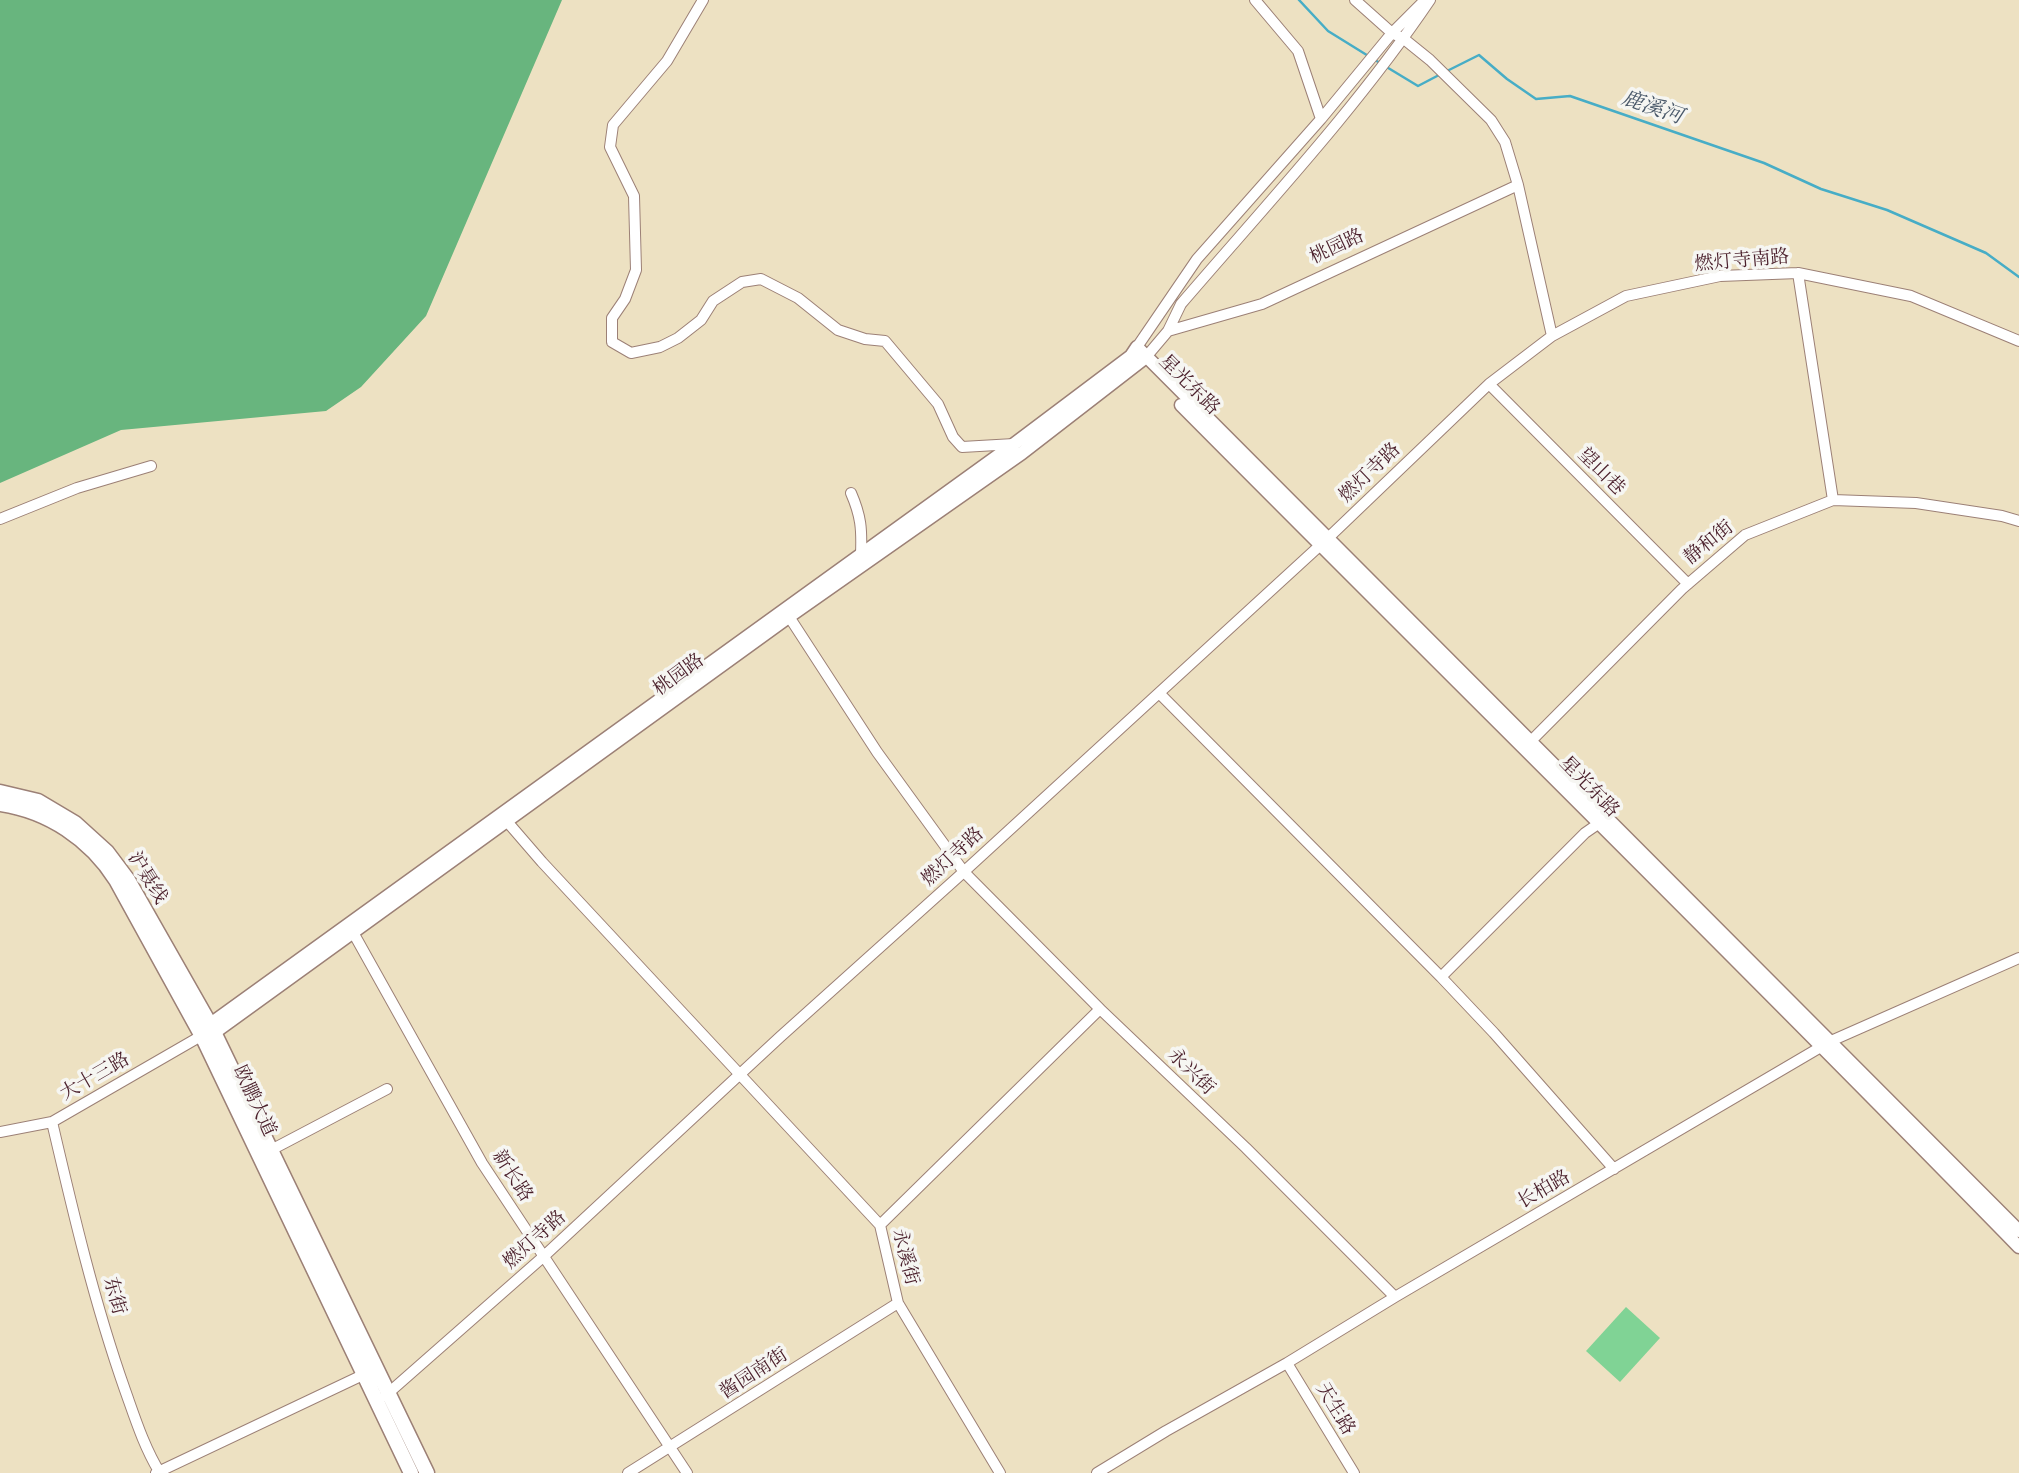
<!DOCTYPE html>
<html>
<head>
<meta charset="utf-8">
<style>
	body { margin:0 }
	canvas { display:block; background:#ede1c2 }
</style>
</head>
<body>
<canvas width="2019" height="1473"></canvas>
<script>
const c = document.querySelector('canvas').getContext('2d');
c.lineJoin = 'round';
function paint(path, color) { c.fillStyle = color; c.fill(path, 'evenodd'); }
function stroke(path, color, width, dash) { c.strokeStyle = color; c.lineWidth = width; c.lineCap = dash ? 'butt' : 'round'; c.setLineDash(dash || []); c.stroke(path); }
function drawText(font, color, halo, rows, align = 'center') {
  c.font = font + ' "Old Standard TT","Noto Serif SC",serif'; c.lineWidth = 7; c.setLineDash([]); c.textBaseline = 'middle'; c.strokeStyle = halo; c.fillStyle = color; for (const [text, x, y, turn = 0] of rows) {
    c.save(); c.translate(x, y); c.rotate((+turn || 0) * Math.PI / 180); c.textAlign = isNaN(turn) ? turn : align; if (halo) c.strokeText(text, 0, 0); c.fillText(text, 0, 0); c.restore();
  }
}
const green = new Path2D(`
	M1626,1307L1660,1338L1620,1382L1586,1351Z`);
const forest = new Path2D(`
	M0,0H562L426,316L361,387L326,411L121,430L0,483Z`);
const stream = new Path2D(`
	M1299,0L1328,31L1370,57
	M1375,60L1418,86L1439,75
	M1445,72L1479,55L1507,79L1536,99L1570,96L1764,163L1821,189L1887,210L1986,253L2019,277`);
const minor = new Path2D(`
	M703,0L667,61L613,125L610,147L634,196L636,270L625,299L612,318V342L631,353L660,347L678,338L701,320L713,301L742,282L761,279L798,298L838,330L865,339L885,341L938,404L953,437L962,447L1014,444
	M1255,0L1298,51L1321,119
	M1355,0L1392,33L1404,39L1430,60L1491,120L1505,142L1518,185L1552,336
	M1798,273L1833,500
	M1168,331L1262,304L1518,185
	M1137,347L1197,259L1321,119L1392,33L1425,0
	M1146,357L1168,331L1181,304C1266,205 1357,108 1430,0
	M1489,384L1688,584
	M851,493C861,516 862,529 861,554
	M0,519L77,488L151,466
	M786,612L877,752L964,872L1100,1009L1246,1148L1395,1297
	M1159,693L1441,977L1494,1033L1614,1169
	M1526,746L1682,589L1745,535L1833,500L1916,503L2002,516L2019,521
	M504,818L542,862L880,1225L898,1303L1000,1473
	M350,927L482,1163L687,1473
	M1441,977L1585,833L1598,824
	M52,1122C73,1212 94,1302 125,1390C135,1418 144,1447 160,1473
	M0,1132L52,1122L201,1036
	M271,1150L387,1089
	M880,1225L1100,1009
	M1287,1363L1354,1473
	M385,1396L543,1257L780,1037L957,878L1327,539L1489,384L1552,336L1626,296L1720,276L1798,273L1911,296L2019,341
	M156,1473L367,1373
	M628,1473L898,1303
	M1097,1473L1166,1431L1287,1363L1395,1297L1831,1041L2019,958`);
const major = new Path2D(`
	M1181,405C1460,686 1742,963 2019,1247
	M202,1030L1014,444L1131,356L1137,347L2019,1231
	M207,1038L790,616L1022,453L1146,357`);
const highway = new Path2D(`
	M0,792L38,801L75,823L107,852L128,880L211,1026L427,1473
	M0,804C48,811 90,839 116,880L204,1040L411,1473`);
const streetNames = [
	["桃园路",1337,247,-25],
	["燃灯寺南路",1742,261,-5],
	["星光东路",1189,385,45],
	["望山巷",1601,472,45],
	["燃灯寺路",1370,473,-44],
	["静和街",1709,543,-39],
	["桃园路",679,675,-36],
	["星光东路",1589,787,46],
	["燃灯寺路",953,857,-43],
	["沪聂线",147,878,58],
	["永兴街",1191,1072,44],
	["大十三路",95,1077,-30],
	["欧鹏大道",254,1101,65],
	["新长路",512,1176,57],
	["长柏路",1544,1190,-30],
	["燃灯寺路",535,1240,-42],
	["永溪街",905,1257,76],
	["东街",114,1296,75],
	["酱园南街",754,1374,-33],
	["天生路",1335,1409,59]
];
const waterNames = [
	["鹿溪河",1652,108,19]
];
paint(green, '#80d395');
paint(forest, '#68b57e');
stroke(stream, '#47adc6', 2.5);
stroke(minor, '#9c8076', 12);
stroke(major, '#9c8076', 15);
stroke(highway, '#9c8076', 17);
stroke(minor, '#fff', 10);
stroke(major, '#fff', 12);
stroke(highway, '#fff', 14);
drawText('19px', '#4a1f2b', '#f6f6f2', streetNames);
drawText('italic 21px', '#495869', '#f6f6f2', waterNames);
</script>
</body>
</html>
